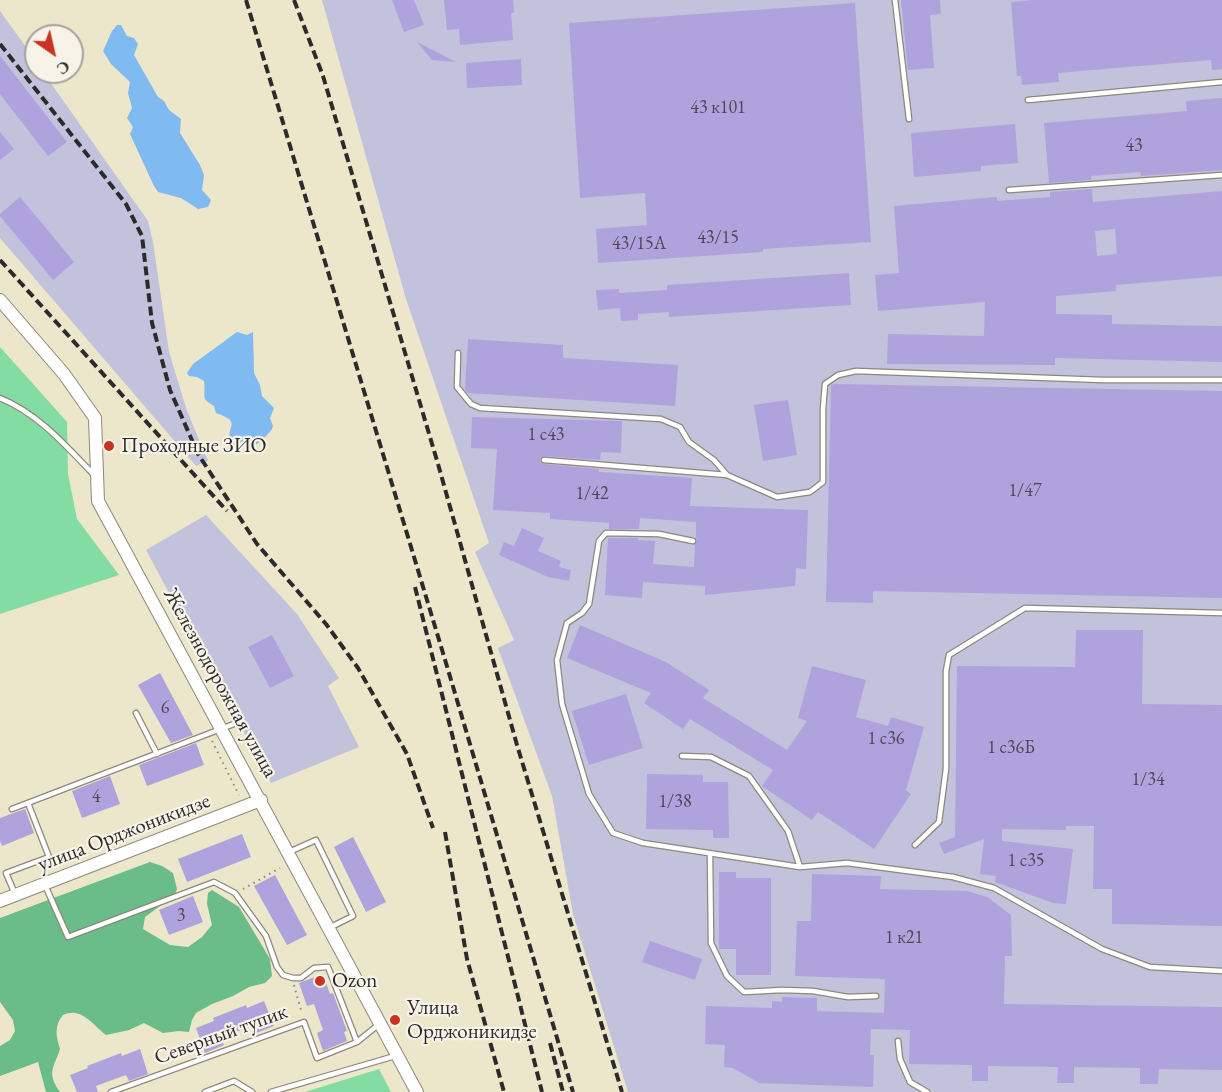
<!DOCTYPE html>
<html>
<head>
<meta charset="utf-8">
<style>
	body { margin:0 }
	#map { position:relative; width:1222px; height:1092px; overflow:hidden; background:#ece6cb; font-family:"EB Garamond",serif }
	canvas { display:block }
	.north { position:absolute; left:24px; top:24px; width:60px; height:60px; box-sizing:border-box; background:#f7f3e8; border:2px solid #a5a39c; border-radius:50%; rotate:146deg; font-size:16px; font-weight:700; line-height:24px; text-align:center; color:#2b2b2b }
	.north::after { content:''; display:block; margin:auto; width:21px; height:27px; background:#c8321e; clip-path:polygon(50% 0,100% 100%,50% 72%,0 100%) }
</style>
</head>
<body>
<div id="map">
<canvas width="1222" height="1092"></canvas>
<div class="north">С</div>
</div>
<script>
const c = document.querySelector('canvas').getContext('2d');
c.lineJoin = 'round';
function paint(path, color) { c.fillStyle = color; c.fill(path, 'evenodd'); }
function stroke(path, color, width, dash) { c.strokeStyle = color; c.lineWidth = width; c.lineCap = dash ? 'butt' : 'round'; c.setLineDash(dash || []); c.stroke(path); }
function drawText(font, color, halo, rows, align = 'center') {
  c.font = font + ' "EB Garamond",serif'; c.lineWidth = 4.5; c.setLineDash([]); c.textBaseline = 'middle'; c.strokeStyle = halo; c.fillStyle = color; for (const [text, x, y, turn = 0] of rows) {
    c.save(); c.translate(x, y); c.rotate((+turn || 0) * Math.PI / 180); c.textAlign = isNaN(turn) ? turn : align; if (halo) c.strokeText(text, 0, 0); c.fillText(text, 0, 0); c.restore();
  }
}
const industrial = new Path2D(`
	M322,0H1222V1092H628L573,914L552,796L498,648L514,640L475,552L489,543L406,299Z
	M0,11L36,61V72H43L148,221L153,242L169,352L187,411L208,461L196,466L0,238Z
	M206,515L297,614L339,678L328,686L359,747L271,783L146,550Z`);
const green = new Path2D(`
	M0,347L67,422L68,474L77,519L119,575L0,614Z
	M379,1069L391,1092H305Z`);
const forest = new Path2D(`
	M150,862L162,866L173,873L177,889L175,895L145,917L143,929L170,945L188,947L202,937L212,925L207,904L208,893L212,890L239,907L270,959L272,976L265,983L249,987L233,996L212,1004L196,1013L192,1020L189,1032L179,1031L163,1033L144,1023L129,1030L106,1035C93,1025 81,1006 63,1015C54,1025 56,1037 60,1049C54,1068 46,1072 60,1092H46L38,1062L0,1076V1046L10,1040L15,1031L13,1020L0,1002V918Z`);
const water = new Path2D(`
	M117,25H121L127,36L134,38L138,44L134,55L158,97L164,101L169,110L181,119L180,133L200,165L204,175L202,190L211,200L208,207L198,209L181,198L158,192L154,186L130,134L133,127L127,118L132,108L128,93L130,82L111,64L103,51L112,31Z
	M237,332L247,335L253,332L254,373L260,385L262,396L274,408L270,418L273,426L272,429C259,445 252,450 232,445C223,426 245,423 216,413L214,406C200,398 206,397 204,381L197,377L189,376L187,373L193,364Z`);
const building = new Path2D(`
	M392,0H414L424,25L404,32Z
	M444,0H513L514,13H511L513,40L460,45L459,29L447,30Z
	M901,0H940L941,14L930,15L934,68L908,70Z
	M1033,0H1222V69L1212,70L1211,60L1058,73L1059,82L1022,85L1021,76H1017L1011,2Z
	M855,3L871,242L763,249V252L598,263L596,229L647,225L645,193L580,198L569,23Z
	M417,42L456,62L432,60Z
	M0,56L67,142L48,156L0,94Z
	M521,59L522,85L467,88L466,63Z
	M1222,98V170L1141,176L1140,172L1091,176V180L1049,183L1044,123L1187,111L1186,101Z
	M1015,124L1018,163L981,166V171L914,177L911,133Z
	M0,132L14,149L0,160Z
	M1092,189L1093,202L1222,191V276L1116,285V291L1056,296V314L1112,315V324L1222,326V362L1055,358V365L887,364L888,334L984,336L985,302L878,311L875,275L899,273L894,206L997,197V201L1050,197V192ZM1115,229L1117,254L1097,256L1095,231Z
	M20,197L74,262L53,280L0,216V214Z
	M849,273L851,305L669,317V312L638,314V320L621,321L620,308L598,310L596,290L619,289V293L667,290V285Z
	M468,339L563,345V358L678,365L675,406L468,393L465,390Z
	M834,384L1222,391V598L873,591V603L826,602L831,385Z
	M788,400L797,455L763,461L754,405Z
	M472,417L622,421L621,453L601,452L600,460L544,456L540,458V462L544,464L599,469V472L692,478L690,506L808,510L806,569L796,568L795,586L705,595V586L643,582L642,598L605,595L608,538H638V540L655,541L653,564L694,567L695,545L697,541L696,537V522L640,518L639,529H609V523L550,519V513L493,510L497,449L471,448Z
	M522,528L544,538L538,551L561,561L559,567L571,570L569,581L548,577L499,555L504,542L514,546Z
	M580,625L666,662L709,690L703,698L787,750L807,721L798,718L812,666L866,680L856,717L888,726L891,717L924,727L906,790L911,794L874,849L818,812L812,820L762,786L773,770L690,719L683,729L644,703L651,693L567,658Z
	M1076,630H1143L1142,704L1222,705V926L1112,924V889H1093L1094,826H1066V830L1002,829V841L1073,849L1066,904L1053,903L995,882L996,876L980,874L984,839L944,854L939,843L955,837L957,666L1075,667Z
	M272,635L294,676L270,688L248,647Z
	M160,673L193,735L171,743L138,685Z
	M626,694L643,748L589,765L572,711Z
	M196,743L204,765L147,786L139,765Z
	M647,774L703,775V782H728L729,838H713V830L646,829Z
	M110,776L120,804L82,818L72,791Z
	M25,809L34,833L2,846L0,841V818Z
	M242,834L251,857L187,882L178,859Z
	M353,837L386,902L366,912L334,847Z
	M719,872H736V878H771V975H736V949H719Z
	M812,874L881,876L880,889L967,891L987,897L1011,915L1012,956H1005L1004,1004L1222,1007V1070L1159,1069L1158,1084H1140V1068L1074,1067V1083H1057L1058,1067L988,1066V1081H972V1065L909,1064L910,1030L871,1029L870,1055H874L873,1087L759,1083L733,1068L724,1067L725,1045L705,1044L706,1006L772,1008V1001L782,1002V997L817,998V1011L884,1013L885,979L795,976L797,921H811Z
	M275,875L307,935L287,945L254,886Z
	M193,896L203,922L169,935L159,910Z
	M650,941L702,959L695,980L642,962Z
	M323,974L330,994L333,993L347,1031L344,1032L347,1041L323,1051L317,1033L323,1030L314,1004L307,1006L299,983Z
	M264,1001L274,1026L254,1034L251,1026L221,1038L224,1045L205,1053L196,1028L214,1021L213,1018L246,1005L247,1008Z
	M140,1049L148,1074L129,1081L126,1075L96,1086L98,1092H77L70,1075L88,1068L87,1066L121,1053L122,1056Z`);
const path = new Path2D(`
	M212,741L239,795
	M243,889L280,868
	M294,985L302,1014`);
const service = new Path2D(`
	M895,0L909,119
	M1028,100L1222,82
	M1009,190L1222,175
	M458,353L457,387L471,404L480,408L661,419L680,427L689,442L714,460L727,475L777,497L810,492L823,482V409L825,384L838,375L856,371L1103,380H1222
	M0,398C39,414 66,446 95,476
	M544,460L727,475
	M693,541L659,534L606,533L599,541L589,604L582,613L567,623L557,660L562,704L589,794L613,833L643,843L800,867L847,863L953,877L994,888L1102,949L1150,967L1222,971
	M136,713L157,754
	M682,756L711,757L749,776L788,831L800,867
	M12,809L239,722
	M915,845L939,822L946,769V671L949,655L1025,608L1222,613
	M289,852L316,840L353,916L329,928
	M710,854L711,943L727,976L744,992L782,990L813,991L848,997L876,996
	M45,885L68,937L214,882L235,893L266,936L277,967L283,975L293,978H301L314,968L328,967L357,1042
	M15,894L6,873L49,857L28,803
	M898,1041L900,1059L910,1082L927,1092
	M111,1092L304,1022L317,1058L357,1042L378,1025
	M205,1092L234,1081L252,1092
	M271,1092L395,1056`);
const tertiary = new Path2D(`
	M0,300L64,374L95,418L98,501L417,1092
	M0,901L261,800`);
const rail = new Path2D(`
	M246,0L446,663L573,1092
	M294,0L323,76L438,464L517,745L622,1092
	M0,44L126,204L142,236L152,323L170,390L198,454L257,544L326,624L358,668L407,754L433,828
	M0,260L227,511
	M415,587L542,1092
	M445,832L467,959L504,1092
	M550,1043L563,1092`);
const markers = [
	[109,446,6,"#c8321e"],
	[320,981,6,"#c8321e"],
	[395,1020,6,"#c8321e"]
];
const numberNames = [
	["43 к101",718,108],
	["43",1134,146],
	["43/15",718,238],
	["43/15А",639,244],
	["1 с43",546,435],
	["1/47",1025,491],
	["1/42",592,494],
	["6",165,708],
	["1 с36",886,739],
	["1 с36Б",1011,748],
	["1/34",1148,780],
	["4",96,797],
	["1/38",675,802],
	["1 с35",1026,861],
	["3",181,916],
	["1 к21",904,938]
];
const poiNames = [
	["Проходные ЗИО",121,446],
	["Ozon",332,981],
	["Улица",407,1008],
	["Орджоникидзе",407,1032]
];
const streetNames = [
	["Железнодорожная улица",220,683,61],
	["улица Орджоникидзе",124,833,-21],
	["Северный тупик",221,1035,-20]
];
paint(industrial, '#c2c2dc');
paint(green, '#83dca2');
paint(forest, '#6abc88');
paint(water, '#7fbbf1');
paint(building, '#aea3dc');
stroke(service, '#8c887b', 7);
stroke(tertiary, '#8c887b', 14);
stroke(path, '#8c887b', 2, [1.5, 4.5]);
stroke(service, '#fff', 4.5);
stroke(tertiary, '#fff', 12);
stroke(rail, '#2b2b2b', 4, [9, 4.5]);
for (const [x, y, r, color] of markers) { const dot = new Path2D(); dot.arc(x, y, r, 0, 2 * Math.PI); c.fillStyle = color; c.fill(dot); stroke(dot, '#f7f3e8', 2); }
drawText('18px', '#4c4957', null, numberNames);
drawText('21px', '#2b2b2b', '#f7f3e8', poiNames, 'left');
drawText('21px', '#2b2b2b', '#f7f3e8', streetNames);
</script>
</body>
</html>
